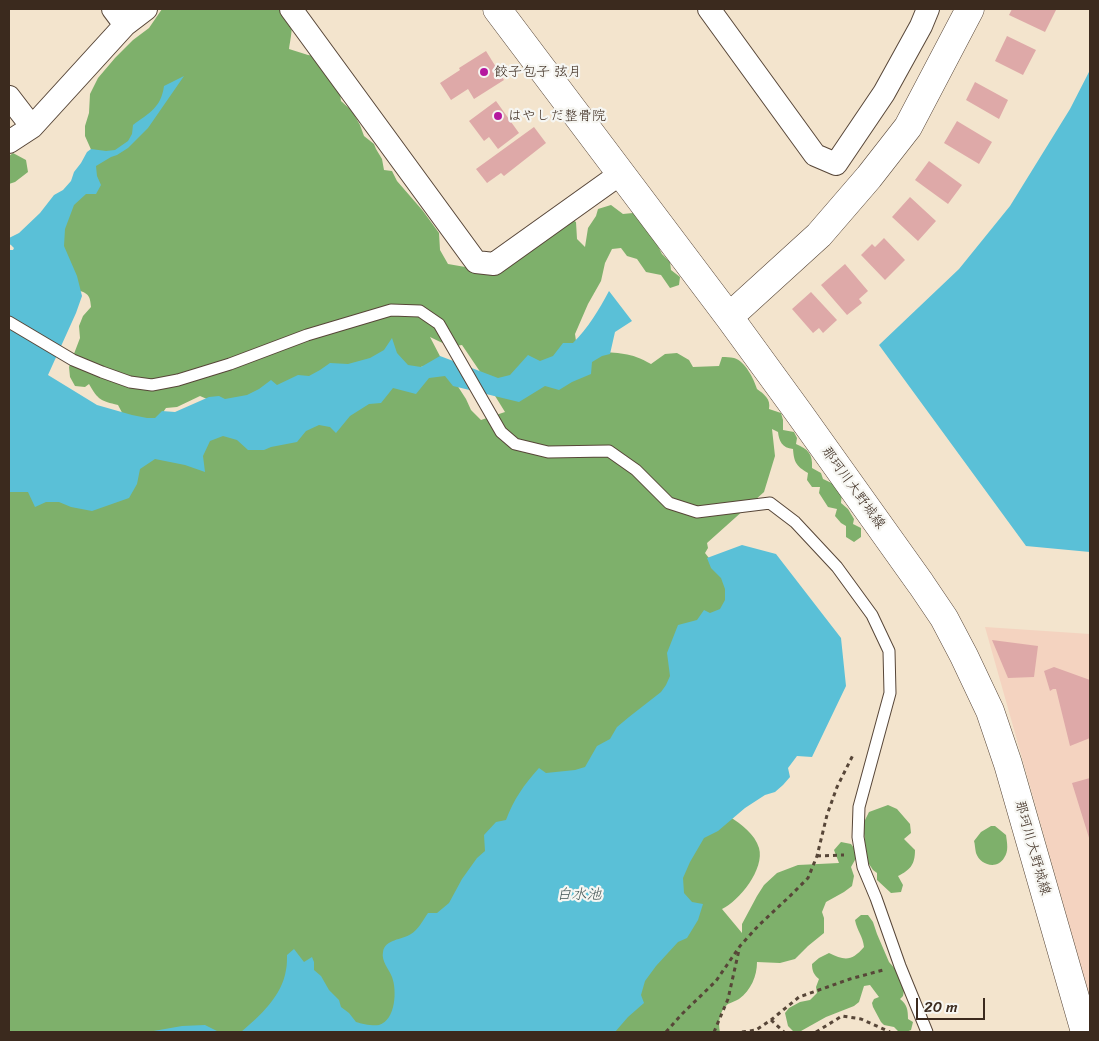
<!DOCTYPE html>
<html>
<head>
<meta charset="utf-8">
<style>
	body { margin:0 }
	#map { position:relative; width:1099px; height:1041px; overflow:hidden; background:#f3e4cd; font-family:Sriracha,sans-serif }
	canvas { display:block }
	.frame { position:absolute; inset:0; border:10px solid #3b2a1e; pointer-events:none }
	.scale { position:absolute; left:916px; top:998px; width:69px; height:22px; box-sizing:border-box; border:2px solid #3b2a1e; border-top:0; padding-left:6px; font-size:15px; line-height:18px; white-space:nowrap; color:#3b2a1e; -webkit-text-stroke:4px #f6f6f2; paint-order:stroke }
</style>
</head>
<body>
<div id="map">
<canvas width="1099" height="1041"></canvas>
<div class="frame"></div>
<div class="scale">20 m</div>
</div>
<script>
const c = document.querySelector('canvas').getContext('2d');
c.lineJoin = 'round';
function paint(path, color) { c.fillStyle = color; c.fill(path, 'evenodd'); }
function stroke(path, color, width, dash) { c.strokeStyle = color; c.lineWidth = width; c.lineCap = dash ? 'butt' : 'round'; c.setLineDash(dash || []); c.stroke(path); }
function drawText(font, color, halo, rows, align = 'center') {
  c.font = font + ' Sriracha,"Klee One",sans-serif'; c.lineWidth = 4.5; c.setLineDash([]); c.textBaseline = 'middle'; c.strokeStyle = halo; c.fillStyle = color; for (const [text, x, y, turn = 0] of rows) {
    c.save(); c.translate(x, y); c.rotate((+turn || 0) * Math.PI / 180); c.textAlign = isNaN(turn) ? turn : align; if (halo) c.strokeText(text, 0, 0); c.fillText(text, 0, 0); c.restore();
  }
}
const built = new Path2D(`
	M985,627L1090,634V998Z`);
const forest = new Path2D(`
	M162,9H287C295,20 291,36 289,49L308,55L322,57L338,79L341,101L352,111L360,125L364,136L374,144L376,149L382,159L384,170L392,171L397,181L423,211L439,233L440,250L448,264L494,272L568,217L576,222L577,239L585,247L588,228L596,216L598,209L611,205L623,214L633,213L641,220L655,240L662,254L670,262L671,270L680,277L679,285L670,288L661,275L646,272L637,259L627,256L621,248L612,249L605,263L601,281L588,304L575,334L577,348L512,380L495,383L483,376L462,345C451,348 440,342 430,337L443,362L407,370L381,359L223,406L200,396L177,407L166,408L157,421L127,422L118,405C101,401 98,400 89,384L85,387L75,386L70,377L69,367L80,338L79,326L83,316L91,307C90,294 88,294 76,289L57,246L93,154L85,136V126L89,113L90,94L98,78L115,58L133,40L149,28Z
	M13,153L26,160L28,172L15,182L9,184V156Z
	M595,352C619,353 630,352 651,364L665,354L677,353L689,360L693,367L719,366L722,357C726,357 730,357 734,358C745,361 754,379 757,389C764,394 771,399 769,409L781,413L783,420V430L794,432L797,438L796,444C808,449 813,454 812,468L821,473L823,479L838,486L842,492L841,503L848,509L854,519L853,524L861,528V537L854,542L846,537V526L841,523L835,516L837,509L828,507L819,493L820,487H812L807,480L808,473C796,466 794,462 793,449C782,448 779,441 778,432L772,429L775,456L764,492L707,543L708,548L705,553L730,585L726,609L672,687L490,857L398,985L395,1020L370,1032L283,995L251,1032H9V479L168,443L230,427L389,379L448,371L466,399L471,410L481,420L505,412L492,391Z
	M888,805L897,809L910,824L911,833L904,839L915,850C915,865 910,870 898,876L903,885L901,892L891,893L877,880V873L873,870L867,861L863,824L869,812Z
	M730,817C741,824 755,834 759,848C765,869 739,901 722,909L742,933V924L757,896L764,885L777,873L798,865L839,863L834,850L841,842L851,844L856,851L855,860L851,867L854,876L852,886L844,892L826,902L822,912L824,918V933L808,946L795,959L780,963L757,962C757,976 751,990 739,999C736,1001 732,1002 728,1004C719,1011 718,1023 720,1032H611L676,884L703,828Z
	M991,826H995L1006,835C1007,843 1009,851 1004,858C997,870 980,865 976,853C975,849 975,844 974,841L981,832Z
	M861,915H868L873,922L877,934L889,962L897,971L905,985L903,996L900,999C907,1004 908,1010 908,1019L913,1022L911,1030L906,1032H899L894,1027L884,1025L881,1022L873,1007L872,1003L874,999L879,997L870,985L864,986L859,1002L854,1006L826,1017L801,1031H793L788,1026L785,1013L789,1008L800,1002L810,1000L817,993L816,987L819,979C814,975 812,971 812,964L819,958L829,953C845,961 852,961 864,947C863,936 857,931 855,920Z`);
const water = new Path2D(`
	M1090,70V552L1026,546L879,345L959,269L1010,206L1070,109Z
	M184,76L148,128L128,148L117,155L111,157L96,166L97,176L101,185L96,194H86L74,205L65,229L64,246L77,276L82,296L76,313L48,375L97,405L132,415L147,418H155L162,411L175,412L209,397L219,396L225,399L247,395L259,389L271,380L277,385L298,375L309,376L320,370L330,363L348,364L370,358L384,350L392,338L397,353L408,365L421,367L440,356L498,378L510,375L528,355L540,361L553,356L563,343H573C588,328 599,310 609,291L632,321L615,332L610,354L602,356L592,362L591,374L572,382L559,390L545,386L519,402L453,386L445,376L429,378L416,394L393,388L381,403L369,404L350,416L336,433L330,427L319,425L306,431L297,442L271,447L264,450H248L237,440L223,436L210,441L203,456L205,472L185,465L155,459L140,469L137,484L129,498L92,511L71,507L59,502H46L35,507L28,492H9V250H13L14,248L11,245L9,244V238L19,233L40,213L54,195L63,190L71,181L74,172L81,163L87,152L91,149L106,151L115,150L128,141L132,134L133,125C149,113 161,108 164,86Z
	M742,545L776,554L841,638L846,686L812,757L797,756L788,768L790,777L783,785L775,792L765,795L745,808L718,831L704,838L690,862L683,878L684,893L692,902L703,904L698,920L687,938L678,942L656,966L645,981L641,995L644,1003L628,1017L615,1032H241C260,1016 282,996 286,970C287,965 287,960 287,955L294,949L304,962L312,957L314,962V970L321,976L329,990L339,1000L341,1007L349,1013L356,1022C362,1024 372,1026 379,1025C396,1020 397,990 392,977C389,969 381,961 383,952C385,939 402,940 411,934C418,930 423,920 428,913H437L449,903L462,879L477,858L485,851L484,835L496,822L506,820C514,799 523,786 539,768L546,773L575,770L585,767L597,746L610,739L617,727L629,717L661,692L666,685L670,676L667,653L678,625L697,620L704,610L710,613L720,609L725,600V589L721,578L711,568L707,558Z
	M205,1025L219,1032H148L182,1026Z`);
const building = new Path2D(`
	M1012,9H1053L1056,10L1045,32L1009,15Z
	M1007,36L1036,50L1023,75L995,61Z
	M486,51L504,80L474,99L468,89L451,100L440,83L460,70L459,68Z
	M975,82L1008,100L999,119L966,100Z
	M496,101L519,133L498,149L489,137L484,141L469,121Z
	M957,121L992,142L979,164L944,143Z
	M534,127L546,143L504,176L501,173L487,183L476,169Z
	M929,161L962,185L948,204L915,180Z
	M910,197L936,221L918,241L892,217Z
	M884,238L905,260L885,280L861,255L872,244L875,247Z
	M845,264L868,291L859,299L862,303L847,315L821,285Z
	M811,292L837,320L823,333L819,328L813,333L792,309Z
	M992,640L1038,646L1034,677L1008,678Z
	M1054,667L1090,680V738L1070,746L1056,689H1053L1050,691L1044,671Z
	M1090,778V841L1072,783Z`);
const path = new Path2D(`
	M817,856L844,855
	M771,1020L784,1032
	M666,1032L682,1014L716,981L740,946L759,925L789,897L808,878L817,856L827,815L837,787L854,753
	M714,1032L728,999L739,950
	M742,1032L756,1030L771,1020L799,997L850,979L883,970
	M816,1032L842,1016L861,1019L890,1032`);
const lane = new Path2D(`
	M9,322L73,360L102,372L130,382L152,385L178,380L230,364L307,335L391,310L420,311L439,324L501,432L515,444L548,452L609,451L636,470L669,503L697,512L770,503L795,522L837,567L872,615L889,651L890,693L859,807L858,837L863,867L876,898L900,966L927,1032`);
const street = new Path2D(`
	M113,9L125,25
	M291,9L476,262L494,264L620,174
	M709,9L815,155L836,164L884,93L921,26L928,9
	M9,97L32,127
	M9,142L32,127L125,25L146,9`);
const secondary = new Path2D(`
	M497,9L729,317L799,413L921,584L944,618L964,656L990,711L1008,764L1085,1032
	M729,317L819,235L869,177L908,127L970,9`);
const markers = [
	[484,72,5,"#b5179e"],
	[498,116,5,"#b5179e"]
];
const poiNames = [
	["餃子包子 弦月",494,72],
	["はやしだ整骨院",508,116]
];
const streetNames = [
	["那珂川大野城線",853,488,54],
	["那珂川大野城線",1032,848,74]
];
const waterNames = [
	["白水池",579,895]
];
paint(built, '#f4d3c0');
paint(forest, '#7eb06b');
paint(water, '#5ac0d7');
paint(building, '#dea9a8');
stroke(lane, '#574638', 13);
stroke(street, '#574638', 24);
stroke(secondary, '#574638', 29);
stroke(path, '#574638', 3, [4, 4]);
stroke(lane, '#fff', 11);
stroke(street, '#fff', 22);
stroke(secondary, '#fff', 28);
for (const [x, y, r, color] of markers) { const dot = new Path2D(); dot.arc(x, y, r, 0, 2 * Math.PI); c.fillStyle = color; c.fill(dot); stroke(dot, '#f6f6f2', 2); }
drawText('14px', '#3b2a1e', '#f6f6f2', poiNames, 'left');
drawText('14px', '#3b2a1e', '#f6f6f2', streetNames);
drawText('italic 15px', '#445756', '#f6f6f2', waterNames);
</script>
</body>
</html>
